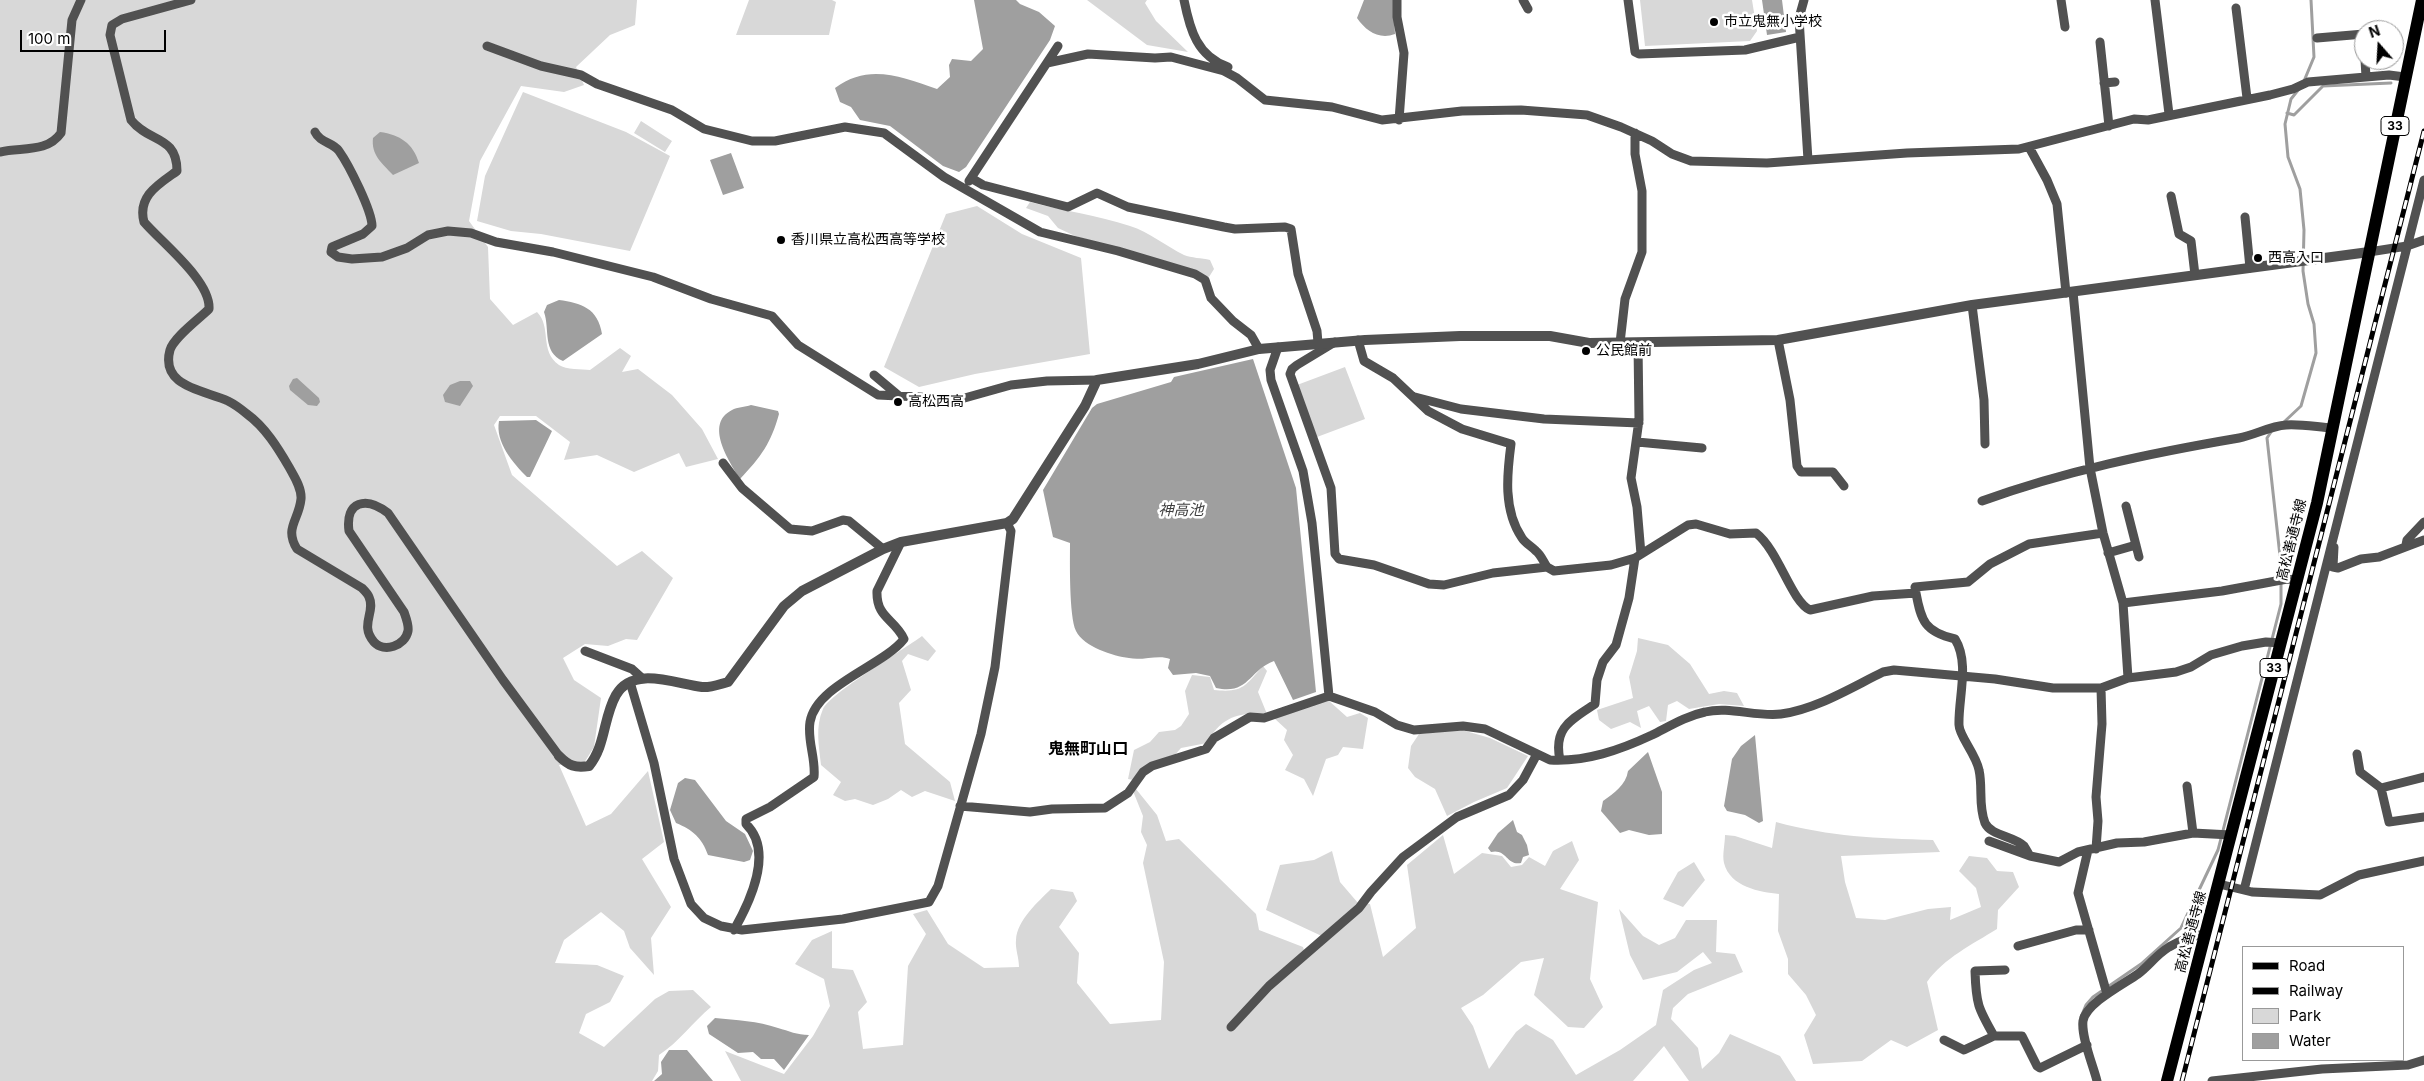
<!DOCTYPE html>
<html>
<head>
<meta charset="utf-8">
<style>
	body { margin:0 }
	#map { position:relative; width:2424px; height:1081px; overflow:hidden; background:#fff; font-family:Inter,sans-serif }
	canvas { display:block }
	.legend { position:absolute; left:2242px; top:946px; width:162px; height:115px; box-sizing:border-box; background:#fff; border:1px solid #999; margin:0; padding:6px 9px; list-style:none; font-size:15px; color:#000 }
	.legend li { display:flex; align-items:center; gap:10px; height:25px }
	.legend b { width:25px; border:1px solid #999 }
	.north { position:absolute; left:2354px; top:20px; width:50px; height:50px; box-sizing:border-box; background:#fff; border:1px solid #999; border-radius:50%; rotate:341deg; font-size:14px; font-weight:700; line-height:20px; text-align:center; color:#000 }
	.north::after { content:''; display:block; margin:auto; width:18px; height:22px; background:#000; clip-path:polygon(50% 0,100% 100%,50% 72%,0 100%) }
	.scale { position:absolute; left:20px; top:30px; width:146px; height:22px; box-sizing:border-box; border:2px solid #000; border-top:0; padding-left:6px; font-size:15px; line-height:18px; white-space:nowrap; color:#000; -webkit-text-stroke:4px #fff; paint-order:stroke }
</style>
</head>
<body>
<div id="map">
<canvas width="2424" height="1081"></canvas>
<ul class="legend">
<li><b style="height:6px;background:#000"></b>Road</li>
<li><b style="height:6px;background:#000"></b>Railway</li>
<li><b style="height:14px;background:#d8d8d8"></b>Park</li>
<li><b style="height:14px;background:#9f9f9f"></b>Water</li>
</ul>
<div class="north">N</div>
<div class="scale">100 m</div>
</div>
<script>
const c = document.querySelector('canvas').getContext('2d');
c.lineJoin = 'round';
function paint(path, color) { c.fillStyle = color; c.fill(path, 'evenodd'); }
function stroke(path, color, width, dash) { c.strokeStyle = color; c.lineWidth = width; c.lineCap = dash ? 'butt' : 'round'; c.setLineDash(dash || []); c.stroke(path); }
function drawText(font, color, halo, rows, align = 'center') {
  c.font = font + ' Inter,"Noto Sans JP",sans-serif'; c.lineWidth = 5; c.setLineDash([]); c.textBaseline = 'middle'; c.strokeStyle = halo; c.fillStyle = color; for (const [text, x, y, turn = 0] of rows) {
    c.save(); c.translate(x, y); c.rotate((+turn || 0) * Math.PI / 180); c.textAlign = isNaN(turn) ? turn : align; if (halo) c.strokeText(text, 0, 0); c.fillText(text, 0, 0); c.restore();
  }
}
const green = new Path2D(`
	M0,0H637L635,25L610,35L576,67L584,85L564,92L521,86L480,161L469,221L488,247L490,299L513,325L537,312C552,327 539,351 559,365C566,370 582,369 590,370L620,348L631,356L622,372L638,369L672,395L702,429L718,459L686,467L679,453L634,472L597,455L564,460L570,442L536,416H500L494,425L512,475L617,566L642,551L673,578L637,640L626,639L608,646L585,644L563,658L574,680L601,698L594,747L584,763L559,765L586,826L611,814L648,771L664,842L642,859L671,907L651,938L654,975L630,948L624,931L601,912L564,940L555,963L597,965L624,976L610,1002L586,1014L579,1033L604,1047L655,999L669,991L693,990L711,1007C693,1022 679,1042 659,1055L658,1071L652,1081H0Z
	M749,0H832L836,2L829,35H736Z
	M1087,0H1147L1145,3L1156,21L1188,52L1147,45Z
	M1640,0H1752L1757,31L1750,41L1645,46Z
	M523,92L626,132L670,156L630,251L541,234L511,231L477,221L485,176Z
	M641,121L672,141L665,152L634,133Z
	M1030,202C1064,211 1097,215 1130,226C1149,232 1166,246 1184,255C1191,258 1202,258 1210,260L1214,269L1209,277L1191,269L1075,236L1058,228L1048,216L1026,208Z
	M977,206L1022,234L1081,258L1090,354L975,374L919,387L884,367L946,214Z
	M1345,367L1365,419L1317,437L1297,385Z
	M922,636L936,651L928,661L908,654L902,661L911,690L899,703L905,744L950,782L955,801L925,791L912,797L901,790L888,799L873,805L855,799L845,801L833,795L841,782L821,765C819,746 815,727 823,709C831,693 903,650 922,636Z
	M1638,638L1668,645L1690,664L1709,694L1724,691L1737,693L1744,706L1719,704L1689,709L1677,701L1668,705L1666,721L1660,722L1649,706L1637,711L1641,728L1630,722L1611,729L1599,720L1597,710L1633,698L1629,677L1637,651Z
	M1263,666L1267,671L1258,692L1267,714C1239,712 1221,717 1207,743L1181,748L1173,757L1133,780L1128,779L1134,750L1150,742L1159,732L1175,730L1181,726L1189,714L1185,691L1192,675L1210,677L1214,690C1243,693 1245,686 1263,666Z
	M1328,700L1347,717L1360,713L1368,718L1363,749L1343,747L1338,755L1326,759L1313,796L1304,779L1285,770L1293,755L1284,740L1287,730L1274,718Z
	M1462,730L1490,738L1528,756L1507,788L1474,802L1447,816L1435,789L1415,777L1408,768L1411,746L1419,734Z
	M1136,789L1157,815L1166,841L1179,839L1256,914L1259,930L1303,947L1307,959L1326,938L1266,910L1280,865L1314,860L1332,851L1340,882L1358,903L1370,904L1383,957L1416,928L1407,865L1443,835L1454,874L1482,853L1502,856L1511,867L1522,865L1529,857L1545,866L1553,851L1572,841L1579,860L1560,889L1598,902L1590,979L1603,1007L1584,1028L1568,1027L1534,995L1544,958L1521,962L1483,995L1461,1008L1473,1026L1489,1069L1516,1032L1526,1024L1553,1040L1576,1075L1620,1050L1656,1025L1663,990L1694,970L1712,963L1703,952L1677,972L1643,980L1630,955L1619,909L1643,936L1659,945L1675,938L1686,920H1717L1716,952L1735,954L1743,972L1688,994L1673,1008L1671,1019L1698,1048L1702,1069L1719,1053L1730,1034L1780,1056L1796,1081H1689L1664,1046L1633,1081H741L725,1051L784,1074L813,1036L830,1006L824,979L795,964L812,940L832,931V968L853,970L867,1002L858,1012L863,1049L903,1045L908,966L926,934L913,914L927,910L948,944L984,968L1019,967C1019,958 1015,948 1016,940C1017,920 1038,902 1051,889L1073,892L1077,901L1059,927L1079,953L1077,983L1110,1024L1161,1020L1164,962L1143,863L1147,845L1141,832L1143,816L1133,791Z
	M1776,822C1831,837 1876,838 1933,840L1940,852L1841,856L1845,882L1856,918L1885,920L1928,909L1951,907L1950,920L1981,907L1976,888L1959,871L1969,856L1987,858L1997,871L2013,872L2019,887L1998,910L1997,929C1973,944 1944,958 1927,982L1938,1030L1907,1047L1891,1040L1862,1061L1813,1064L1804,1035L1816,1015L1806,995L1788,974V959L1778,931L1779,894C1760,892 1730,887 1724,863C1722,855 1725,844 1725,835L1735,836L1772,848Z
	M1694,862L1705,880L1683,907L1663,899L1678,872Z`);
const water = new Path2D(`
	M974,0H1016L1020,4L1039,12L1055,26L1050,40L966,167L959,172L943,166L890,126L860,120L851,107L840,102L835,88C869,63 901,77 937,89L950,77L949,65L952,59L971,61L983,49Z
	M1364,0H1393L1395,34C1379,40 1366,31 1357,18Z
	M1762,0H1782L1786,32L1767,35Z
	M380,132C400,135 413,143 419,163L393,175C382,163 371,155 373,138Z
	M731,153L744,188L723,195L710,160Z
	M559,300C581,303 598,308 602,334L563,361C542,352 550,329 544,312L547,305Z
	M1253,359L1296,488L1316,692L1293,700L1274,661C1248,671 1249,695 1216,688L1210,676L1196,673L1173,675L1168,668L1170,659C1159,654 1142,661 1129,658C1113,656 1084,647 1076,631C1069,616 1070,562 1070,543L1053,537L1043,490L1092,408L1097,404L1171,382L1174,377Z
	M297,378L319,398L320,402L317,406L308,405L290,390L289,386L293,379Z
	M460,381H470L473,386L460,406L445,402L443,395L450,385Z
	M751,405L778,411L779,414C771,443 761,457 740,479C729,461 704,424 732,410C737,407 745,407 751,405Z
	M536,420L552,431L530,477H527C513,463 495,442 499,421Z
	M1755,735L1763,821L1759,823L1745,815L1727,811L1724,806L1732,759L1741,746Z
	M1648,752L1662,792V834L1649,835L1629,830L1620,833L1601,811L1603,801C1614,793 1626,785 1628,771Z
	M685,778L695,780L726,821L745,834L753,851L750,860L744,862L708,855C702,838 693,830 676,823L670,810L678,783Z
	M1513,820L1517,832L1522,835L1527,845L1529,855L1523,857L1521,863C1507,866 1506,848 1491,852L1488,848L1498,833Z
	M715,1018C736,1020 758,1021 778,1028C789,1031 797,1035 809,1035L784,1070L774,1059H761L753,1052L738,1053L709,1034L707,1026Z
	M669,1050H687L713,1081H654L662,1074L661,1062Z`);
const stream = new Path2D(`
	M2304,81L2314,57L2311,0
	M2287,113L2294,115L2323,86L2391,83
	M2284,422L2301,406L2316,353L2314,324L2308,304L2303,271L2304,230L2300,189L2288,157L2285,124L2291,99L2299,89
	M2081,1017L2086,1005L2093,997L2141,964L2181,928L2218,850L2281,604V565L2267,438L2271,432`);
const minor = new Path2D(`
	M191,0L122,19L112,25L110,35L131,120C149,143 177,135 177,171C159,184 137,196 144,222C162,243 211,281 209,309C199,319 174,337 170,350C160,387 204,390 228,401C234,404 241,409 247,414C265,427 278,448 289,467C294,476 302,488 301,499C299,520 284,528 297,549L362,588C364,590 368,594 369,597C376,612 359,625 374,642C384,653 405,646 408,631C409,625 406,618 404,612L349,531C345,501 366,496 388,513L503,680L559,756
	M1184,0C1190,30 1197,56 1228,67
	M1397,0V17L1404,53L1399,120
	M1523,0L1528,9
	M1628,0L1635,52L1639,54L1745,50L1800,37
	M1804,0L1799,18L1808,160
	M2061,0L2065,27
	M2155,0L2169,114
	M2236,8L2247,98
	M2363,34L2364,47
	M2317,38L2364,34
	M2100,42L2109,126
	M487,46L541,66L581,75L597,84L672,110L704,129L752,141H775L845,127L884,133L944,177L1040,232L1118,251L1195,274L1205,280L1211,298L1233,321L1251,335L1259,349
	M2365,60L2366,77
	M1047,63L1088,54L1155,58L1171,57L1224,71L1237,78L1265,100L1332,107L1382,120L1462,111L1521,110L1587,115L1621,127L1652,141L1672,154L1691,161L1767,163L1907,153L2019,149L2134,119L2148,120L2270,95L2293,89L2308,82L2389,75L2405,77
	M2104,83L2115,82
	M315,132C320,143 333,142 339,151C349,165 372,211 372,226L363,234L332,247L331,252L338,257L352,259L382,257L407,248L428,235L448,231L471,233L496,242L553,252L653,277L711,299L772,316L798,345L878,395L961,399L1011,385L1047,381L1097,380
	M2029,147L2047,180L2057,204L2066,293
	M0,152C22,147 47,153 61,133L72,20L81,0
	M971,178L983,185L1068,207L1097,193L1128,207L1224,227L1235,229L1285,227L1291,229L1298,274L1317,331L1318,343
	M969,181L1058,46
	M2171,196L2179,234L2191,241L2195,275
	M2245,217L2250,268
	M2369,252L2407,246L2424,240
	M2073,292L2090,468L2103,533L2123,603L2128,678
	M1972,305L1984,400L1985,444
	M1358,340L1364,361L1393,378L1428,411L1462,429L1511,444C1507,474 1503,510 1522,538C1525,543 1531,546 1536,551C1541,555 1543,561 1547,567
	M1778,340L1790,400L1797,466L1801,472H1833L1844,486
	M1335,342L1297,365L1292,369L1290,374L1331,488L1335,554L1339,559L1374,565L1429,584L1444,585L1493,573L1547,567L1554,571L1611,565L1635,558L1688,525L1696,524L1730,534L1756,533C1779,551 1791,601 1810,610L1873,596L1916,593L1915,587L1968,582L1990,564L2029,544L2103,533
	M1620,343L1625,299L1642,252V191L1635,154V133
	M1638,344L1639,420L1631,478L1637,507L1641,554
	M1278,347L1270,370L1271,380L1303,471L1312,523L1329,696
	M874,375L899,396
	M1415,397L1461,409L1544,419L1639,423
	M1637,442L1702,448
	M723,463L742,488L790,529L812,531L843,520L849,521L883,549
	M1982,501C2065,471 2151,453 2239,438C2255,435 2270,426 2286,425C2301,424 2317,427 2332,428
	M2126,506L2139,557
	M2406,545L2407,540L2424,522
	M2334,547L2333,567L2338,568L2361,559L2379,557L2424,540
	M2108,553L2136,545
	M1916,593C1921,621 1925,632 1955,639C1970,663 1958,699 1959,725C1959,736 1976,754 1979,770C1983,788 1978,805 1985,823C1991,836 2014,836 2024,846C2026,849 2028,853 2030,856
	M2123,603L2222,591L2287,579L2298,580
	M585,651L632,669L642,678
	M630,682L654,763L674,859L691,904L704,918L721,926L742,930L843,919L929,902L938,886L981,734L995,667L1011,531L1007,523
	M2357,754L2360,772L2381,788L2424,777
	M1560,760C1553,728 1571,720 1595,704L1597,680L1603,662L1616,645L1629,598L1635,558
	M2187,786L2193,833
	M2381,788L2389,822L2424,817
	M960,806L1030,812L1052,809L1105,808L1128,793L1143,772L1152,766L1206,749L1214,738L1250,717L1264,718L1329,696L1375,712L1397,725L1414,730L1463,726L1485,729L1550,760C1586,762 1620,750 1652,735C1670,726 1686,716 1705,712C1729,706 1756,717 1781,714C1817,709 1852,687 1883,672L1894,670L1995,679L2053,688H2101L2128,678L2176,672L2191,667L2211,655L2242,646L2266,642L2281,643
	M1989,841L2030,856L2059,862L2078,852L2117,843L2144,842L2193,833L2231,835
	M2096,849L2098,821L2096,797L2102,724L2101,688
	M2088,850L2078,893L2107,994
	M2219,884L2252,892L2320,895L2359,875L2424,861
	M2244,890L2424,180
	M734,930C750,902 774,851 746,824V819L770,807L814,777C816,758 807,741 810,722C816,685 883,666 904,639C895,619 876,618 877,591L901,542
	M2018,946L2076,930H2089
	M1231,1027L1269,986L1359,908L1371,892L1403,857L1457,817L1509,795L1523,780L1537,754
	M1994,1036C1978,1008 1976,1004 1975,971L2005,970
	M1944,1040L1964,1050L1994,1036H2022L2037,1066L2040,1068L2087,1045
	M2097,1081C2093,1065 2081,1037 2083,1021C2086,1003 2124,984 2138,974C2149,966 2156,955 2169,947C2181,940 2192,936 2205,934
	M2212,1081L2322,1069L2408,1065L2424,1060`);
const tertiary = new Path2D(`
	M559,756C569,766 575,768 589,766C606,745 603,718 616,695C633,665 676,684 702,687C710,688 720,684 728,682L784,606L802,591L883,549L901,542L1007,523L1013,519L1085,406L1097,380L1198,364L1259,349L1365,340L1460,336H1550L1589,343L1778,340L1972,305L2369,252`);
const primary = new Path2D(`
	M2167,1081L2317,503L2422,0`);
const rail = new Path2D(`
	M2182,1081L2424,131`);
const markers = [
	[1714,22,5,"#000"],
	[781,240,5,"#000"],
	[2258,258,5,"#000"],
	[1586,351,5,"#000"],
	[898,402,5,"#000"]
];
const shields = [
	[2395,126,28],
	[2274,668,28]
];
const shieldNames = [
	["33",2395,126],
	["33",2274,668]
];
const poiNames = [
	["市立鬼無小学校",1724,22],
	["香川県立高松西高等学校",791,240],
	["西高入口",2268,258],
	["公民館前",1596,351],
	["高松西高",908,402]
];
const streetNames = [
	["高松善通寺線",2292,540,-76],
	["高松善通寺線",2191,932,-75]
];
const waterNames = [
	["神高池",1181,510]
];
const quarterNames = [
	["鬼無町山口",1088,749]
];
paint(green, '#d8d8d8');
paint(water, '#9f9f9f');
stroke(stream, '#9f9f9f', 3);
stroke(minor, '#515151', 9);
stroke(tertiary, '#515151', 10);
stroke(primary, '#000', 12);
stroke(rail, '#000', 5);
stroke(rail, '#fff', 3, [9]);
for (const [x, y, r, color] of markers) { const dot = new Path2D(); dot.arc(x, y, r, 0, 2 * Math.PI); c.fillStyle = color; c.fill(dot); stroke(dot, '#fff', 2); }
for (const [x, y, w] of shields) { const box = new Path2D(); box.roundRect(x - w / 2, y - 9.5, w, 19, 4); c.fillStyle = '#fff'; c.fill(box); stroke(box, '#000', 1); }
drawText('bold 12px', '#000', null, shieldNames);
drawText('14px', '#000', '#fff', poiNames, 'left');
drawText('14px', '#000', '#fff', streetNames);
drawText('italic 15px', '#404040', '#fff', waterNames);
drawText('bold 16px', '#000', '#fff', quarterNames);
</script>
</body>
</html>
